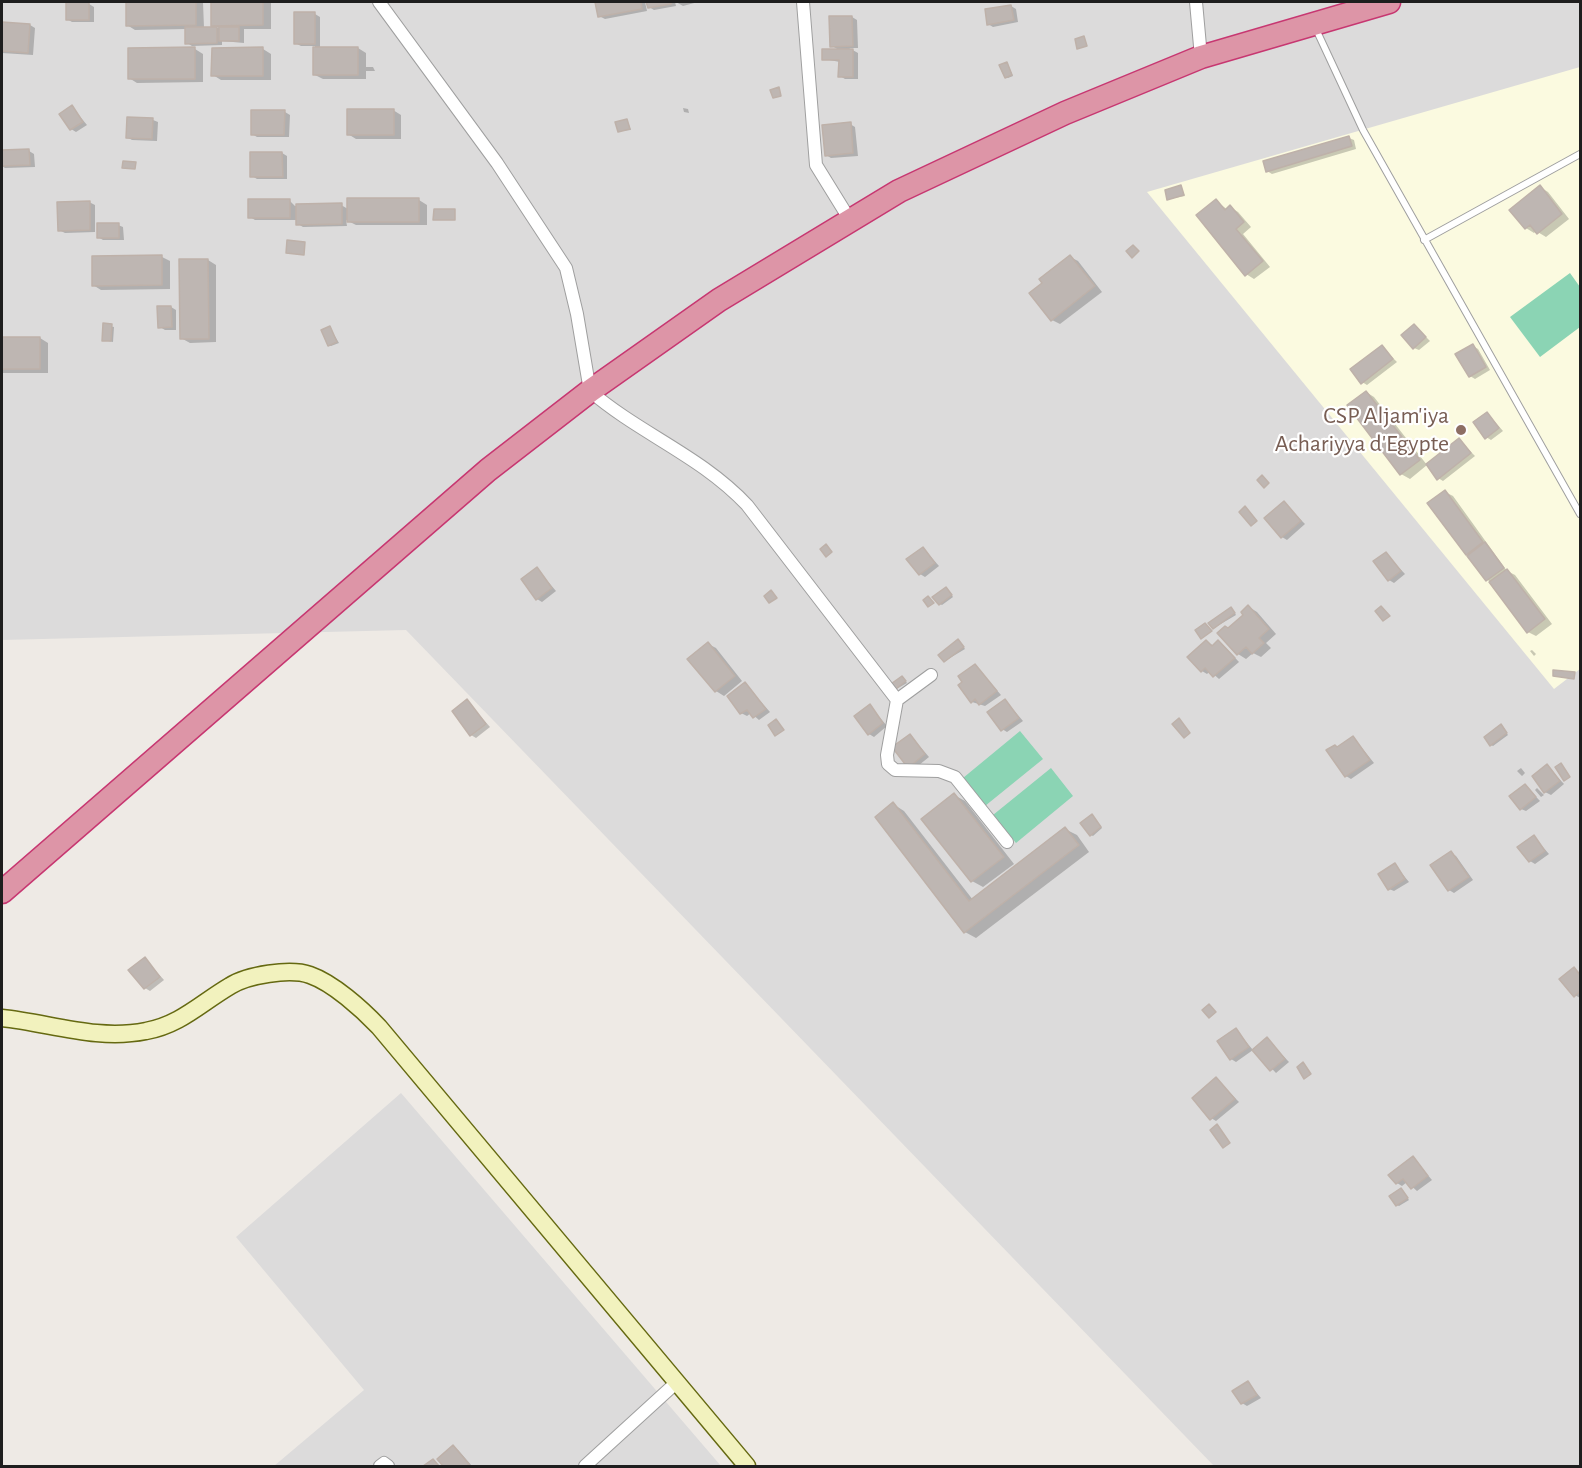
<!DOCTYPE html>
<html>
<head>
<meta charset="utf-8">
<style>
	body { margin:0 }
	#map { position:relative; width:1582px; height:1468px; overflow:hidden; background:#eeeae5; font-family:"Alegreya Sans",sans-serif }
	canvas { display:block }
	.frame { position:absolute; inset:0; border:3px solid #1e1e1e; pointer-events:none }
</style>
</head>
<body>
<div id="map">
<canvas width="1582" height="1468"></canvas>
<div class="frame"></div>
</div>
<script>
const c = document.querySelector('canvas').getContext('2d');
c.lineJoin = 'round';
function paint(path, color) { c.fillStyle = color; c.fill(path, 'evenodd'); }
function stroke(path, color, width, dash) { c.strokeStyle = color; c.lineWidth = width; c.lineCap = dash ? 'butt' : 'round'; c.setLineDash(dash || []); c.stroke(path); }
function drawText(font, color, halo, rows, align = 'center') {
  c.font = font + ' "Alegreya Sans",sans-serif'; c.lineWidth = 4.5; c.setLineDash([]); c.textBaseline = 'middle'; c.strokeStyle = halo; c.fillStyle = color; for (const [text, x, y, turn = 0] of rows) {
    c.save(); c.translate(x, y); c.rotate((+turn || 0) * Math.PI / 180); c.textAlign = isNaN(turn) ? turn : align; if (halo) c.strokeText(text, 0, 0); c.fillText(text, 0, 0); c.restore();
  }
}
const residential = new Path2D(`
	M2,2H1580V1466H1214L406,630L2,640Z
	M401,1093L721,1466H274L364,1390L236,1237Z`);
const education = new Path2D(`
	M1580,67V669L1554,689L1147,192Z`);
const pitch = new Path2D(`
	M1570,273L1580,287V327L1540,357L1510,317Z
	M1020,731L1043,759L985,806L963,778Z
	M1051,768L1073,796L1016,843L993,815Z`);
const shadow = new Path2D(`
	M127,2H203L204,28H219L213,25V2H271V29H244V43L222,41V45L192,46L187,43V29L135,30L127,25Z
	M597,2H645L647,11L605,19L599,16Z
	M648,2H675L676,6L654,10L649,7Z
	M676,2H698L683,6Z
	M89,4L94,7V22H72L67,19Z
	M1011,6L1016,9L1018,22L993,27L988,24Z
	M315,14L320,17V49L358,48L366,53V67H373L375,71H366V79H323L315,75V46H301L295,43Z
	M852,17L857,20L858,48H849L858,53V79H845L840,76V62L824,59L839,50L832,46Z
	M2,23L30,25L35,28L33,55L2,53Z
	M195,49L203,54V82L137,83L129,78Z
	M213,49H263L271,54V80H221L213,75Z
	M1007,63L1013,76L1008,78L1006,77Z
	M72,107L87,125L76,132L71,129Z
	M683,108L688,109L689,113L684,112Z
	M393,110L401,115V139H356L348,134Z
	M285,112L290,115L289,137H257L252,134Z
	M153,120L158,122L157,141L132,140L127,137Z
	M627,120L631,130L619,131Z
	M850,124L855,127L858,156L831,158L826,155Z
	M1349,138L1354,140L1356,149L1272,174L1267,171Z
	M2,151H29L34,154L35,167L5,168L2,166Z
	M282,153L287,156V179H257L252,176Z
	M1181,187L1185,196L1169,199Z
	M1540,187L1548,192L1569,219L1546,237L1536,231L1534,233L1526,228Z
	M419,200L427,205V225H356L346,220L347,226L303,227L298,224L297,220H255L250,217L290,201L295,206L341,205L348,209Z
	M1216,201L1228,210L1230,207L1238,212L1251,227L1243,234L1270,267L1254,279L1246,274Z
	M89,202L95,205V232L65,233L59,230Z
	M118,225L123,227L124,240H103L98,237Z
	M162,257L170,261V289L101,290L93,285Z
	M1070,257L1078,261L1102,292L1060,324L1052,320Z
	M208,260L216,265V342L190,343L181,338Z
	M171,307L176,310V330H165L160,327Z
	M104,325L114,327L113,342L103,340Z
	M1414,325L1430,341L1419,350L1414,348Z
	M330,328L339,343L331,346L329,345Z
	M2,338H40L48,343V373H2Z
	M1473,346L1478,349L1490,370L1475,379L1470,376Z
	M1382,347L1397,362L1367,385L1362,382Z
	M1366,392L1374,397L1427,465L1410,479L1401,474Z
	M1488,414L1503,431L1491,440L1486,437Z
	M1459,440L1475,456L1443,481L1438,478Z
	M1445,492L1453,496L1507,571L1515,575L1552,624L1536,636L1528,632L1429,503Z
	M1284,503L1305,524L1287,540L1282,537Z
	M923,548L939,566L925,577L920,574Z
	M1386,554L1405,574L1394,583L1389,580Z
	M537,569L556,591L542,602L537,599Z
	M948,590L953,597L942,605L940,604Z
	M1249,607L1257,612L1276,634L1266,643L1271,648L1261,657L1253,653L1246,659L1238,654L1219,633L1228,629L1245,615Z
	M1233,610L1236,615L1214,628Z
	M960,642L965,649L945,661Z
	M1207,642L1214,646L1218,642L1223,645L1239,662L1219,679L1210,671L1207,674L1202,671Z
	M708,644L716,648L742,681L724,696L716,691Z
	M1532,650L1536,654L1534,656L1530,651Z
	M975,665L1001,695L985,706L972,702Z
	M904,679L907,683L893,691Z
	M745,684L770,712L759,720L751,713L747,716L741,713L729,696Z
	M1005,700L1023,721L1007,732L1002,729Z
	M467,701L490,727L476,738L471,735Z
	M870,706L887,726L874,737L869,734Z
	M1501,726L1508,735L1493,746L1491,745Z
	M910,735L929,757L914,769L909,766Z
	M1354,738L1374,763L1351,779L1346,776L1338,748Z
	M1547,766L1564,784L1551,795L1545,792Z
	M1521,768L1525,773L1522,776L1517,771Z
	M1525,785L1540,801L1526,811L1521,809Z
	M1537,788L1544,795L1541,797L1535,790Z
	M954,795L965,801L1014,864L983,887L972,881Z
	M893,804L904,811L973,900L1065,829L1077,835L1089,852L976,938L965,932Z
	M1094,817L1102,828L1093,836L1091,835Z
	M1534,837L1549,854L1535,864L1530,861Z
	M1451,853L1456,856L1473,880L1454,893L1449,890Z
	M1395,865L1409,882L1394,891L1389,889Z
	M145,959L164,980L150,991L145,988Z
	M1574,968L1580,973V998L1575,995Z
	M1236,1030L1253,1050L1236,1062L1231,1059Z
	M1267,1039L1289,1062L1276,1073L1254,1050Z
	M1216,1079L1239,1102L1216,1121L1211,1118Z
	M1413,1158L1432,1180L1417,1191L1407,1182L1402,1186L1397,1183Z
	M1401,1190L1409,1200L1399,1206L1397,1205Z
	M1248,1383L1261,1398L1247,1406L1242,1403Z
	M453,1447L458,1450L472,1466H445L439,1459Z`);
const building = new Path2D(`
	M66,2H89V20H66Z
	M126,2H196V25L126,26Z
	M211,2H263V25L211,26Z
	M595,2H641L642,9L598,17Z
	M646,2H671V4L648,8Z
	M1011,5L1014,20L987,25L985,9Z
	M294,12H315V44H294Z
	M829,16H852L853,46L830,47Z
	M2,22L30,24L28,53L2,51Z
	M185,27H217V43L185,44Z
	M219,27H239V41H219Z
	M1084,36L1087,46L1077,49L1075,39Z
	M195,47V79H128V48Z
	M263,47V76H211L212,48Z
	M313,47H358V75H313Z
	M822,49H853V77H838L839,60H822Z
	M1007,62L1012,75L1005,78L999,65Z
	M779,87L781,96L773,98L770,90Z
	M72,105L83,122L70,130L59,114Z
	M347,109H394V135H347Z
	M251,110H285L284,135H251Z
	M127,117L153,118L152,139L126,138Z
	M627,119L630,129L618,132L615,122Z
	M851,122L853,153L825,156L822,125Z
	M1349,136L1352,146L1266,172L1263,161Z
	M29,149L30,165L2,166V150Z
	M250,152H282L283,177H250Z
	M123,161L136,162L135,169L122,168Z
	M1181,185L1184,195L1167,200L1165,190Z
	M1540,185L1562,214L1537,234L1530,225L1525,229L1509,210Z
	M347,198H419V222H347Z
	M248,199H290V218H248Z
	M1216,199L1225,210L1230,205L1244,222L1236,229L1263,261L1245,276L1196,215Z
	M90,201V230L58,231L57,202Z
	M342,203V224L296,225V204Z
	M434,209H455V220H433Z
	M97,223H119V238H97Z
	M287,240L305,242L304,255L286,253Z
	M1133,245L1139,251L1132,258L1126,251Z
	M162,255V285L92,286V256Z
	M1070,255L1095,286L1051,321L1029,293L1042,283L1039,279Z
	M179,259H208L209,339H180Z
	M157,306H171L172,327L158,328Z
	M103,323L112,324L111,341H102Z
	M1414,324L1426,337L1413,349L1401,335Z
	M330,326L337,342L328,346L321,330Z
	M2,337H40V369H2Z
	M1473,344L1486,367L1469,377L1455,354Z
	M1382,345L1393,359L1361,384L1350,369Z
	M1366,391L1420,460L1400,475L1347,405Z
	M1487,412L1499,428L1485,439L1473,422Z
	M1459,438L1471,453L1437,480L1426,464Z
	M1262,475L1269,483L1264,488L1257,480Z
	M1445,490L1483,542L1466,555L1427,503Z
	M1284,501L1301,521L1281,538L1264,518Z
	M1245,506L1257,521L1251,526L1239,512Z
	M1485,542L1504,568L1486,581L1467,556Z
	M826,544L832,552L826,557L820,549Z
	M923,547L935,563L919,575L906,559Z
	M1386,552L1401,571L1388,581L1373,561Z
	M537,567L552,588L536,600L521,579Z
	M1507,569L1545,619L1527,633L1489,582Z
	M946,587L952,595L939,605L932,597Z
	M771,590L777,598L769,603L764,596Z
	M928,596L934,603L928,607L923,600Z
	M1248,605L1269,629L1259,638L1264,643L1252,654L1246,647L1237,655L1217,633L1225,626L1228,628L1243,615L1241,612Z
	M1381,606L1390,616L1383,621L1375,611Z
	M1231,607L1235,613L1213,629L1208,623Z
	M1205,623L1212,631L1201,639L1195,630Z
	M958,639L964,647L944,662L938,655Z
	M1206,640L1212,646L1218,640L1235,658L1213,677L1205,668L1201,672L1187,657Z
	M708,642L735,676L715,692L687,659Z
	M975,664L997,691L979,705L975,699L971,703L958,685L962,682L958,676Z
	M1553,670L1575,672L1574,679L1553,676Z
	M902,676L906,681L892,692L888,686Z
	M745,682L766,709L753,718L747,710L740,714L727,696Z
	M467,699L486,724L470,736L452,711Z
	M1005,699L1019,718L1001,731L987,712Z
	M870,704L883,723L868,735L854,716Z
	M1179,718L1190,733L1184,738L1172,724Z
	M776,719L784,730L775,736L768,725Z
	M1501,724L1507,733L1490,746L1484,737Z
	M910,734L925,754L908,768L892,747Z
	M1353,736L1370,760L1345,777L1326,750L1335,745L1337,747Z
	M1561,763L1570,777L1564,781L1555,767Z
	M1547,764L1560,781L1544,793L1532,776Z
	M1525,784L1536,797L1520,810L1509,796Z
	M954,793L1004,857L971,882L921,819Z
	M893,802L969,901L1065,827L1079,845L964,933L875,817Z
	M1092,814L1101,827L1090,836L1080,823Z
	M1534,835L1545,851L1529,862L1517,847Z
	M1451,851L1469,877L1448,891L1430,865Z
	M1395,863L1405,879L1388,890L1378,874Z
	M145,957L160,977L144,989L128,970Z
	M1574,967L1580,975V991L1574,997L1559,979Z
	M1209,1004L1216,1012L1209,1018L1202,1010Z
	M1236,1028L1249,1047L1230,1060L1217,1041Z
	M1267,1037L1285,1059L1270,1071L1252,1050Z
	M1303,1062L1311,1074L1304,1079L1297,1067Z
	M1216,1077L1235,1099L1210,1120L1192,1098Z
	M1217,1124L1230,1143L1223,1148L1210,1130Z
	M1413,1156L1428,1176L1411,1189L1403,1179L1396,1184L1388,1175Z
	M1401,1188L1408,1198L1396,1206L1389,1196Z
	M1248,1381L1257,1395L1241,1404L1232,1391Z
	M453,1445L469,1464L467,1466H443L437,1459Z
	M433,1459L439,1466H423Z`);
const lane = new Path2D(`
	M1315,27L1363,130L1580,514
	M1424,240L1580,154`);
const street = new Path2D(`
	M379,2L497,163L566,268L577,314L590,391C640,434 701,456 747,505L897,700L887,755L888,764L895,770L939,771L955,777L1007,842
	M803,2L816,165L850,220
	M1196,2L1201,57
	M897,700L931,675
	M380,1466L384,1463L388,1466
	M585,1466L677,1382`);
const secondary = new Path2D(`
	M2,1018C50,1023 97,1041 146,1031C180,1025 201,1003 230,986C247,975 290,968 310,975C333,983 362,1009 379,1027L747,1466`);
const highway = new Path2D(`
	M2,892L488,470L590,391L719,300L899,191L1065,113L1201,57L1389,2`);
const markers = [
	[1461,430,6,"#8d6e63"]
];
const educationNames = [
	["CSP Aljam'iya",1449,416],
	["Achariyya d'Egypte",1449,444]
];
paint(residential, '#dcdbdb');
paint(education, '#fbfae0');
paint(pitch, '#8bd4b4');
paint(shadow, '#0003');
paint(building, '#beb6b2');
stroke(building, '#beb1a9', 1.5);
stroke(lane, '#9f9f9f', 8);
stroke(street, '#9f9f9f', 14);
stroke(secondary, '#656911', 19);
stroke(highway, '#c73771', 25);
stroke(lane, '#fff', 6);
stroke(street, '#fff', 12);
stroke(secondary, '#f2f2be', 16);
stroke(highway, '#dd95a7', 22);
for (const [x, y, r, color] of markers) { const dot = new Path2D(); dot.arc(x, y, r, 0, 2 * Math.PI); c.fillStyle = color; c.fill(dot); stroke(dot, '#fff', 2); }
drawText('24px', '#785e54', '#fff', educationNames, 'right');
</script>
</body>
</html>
